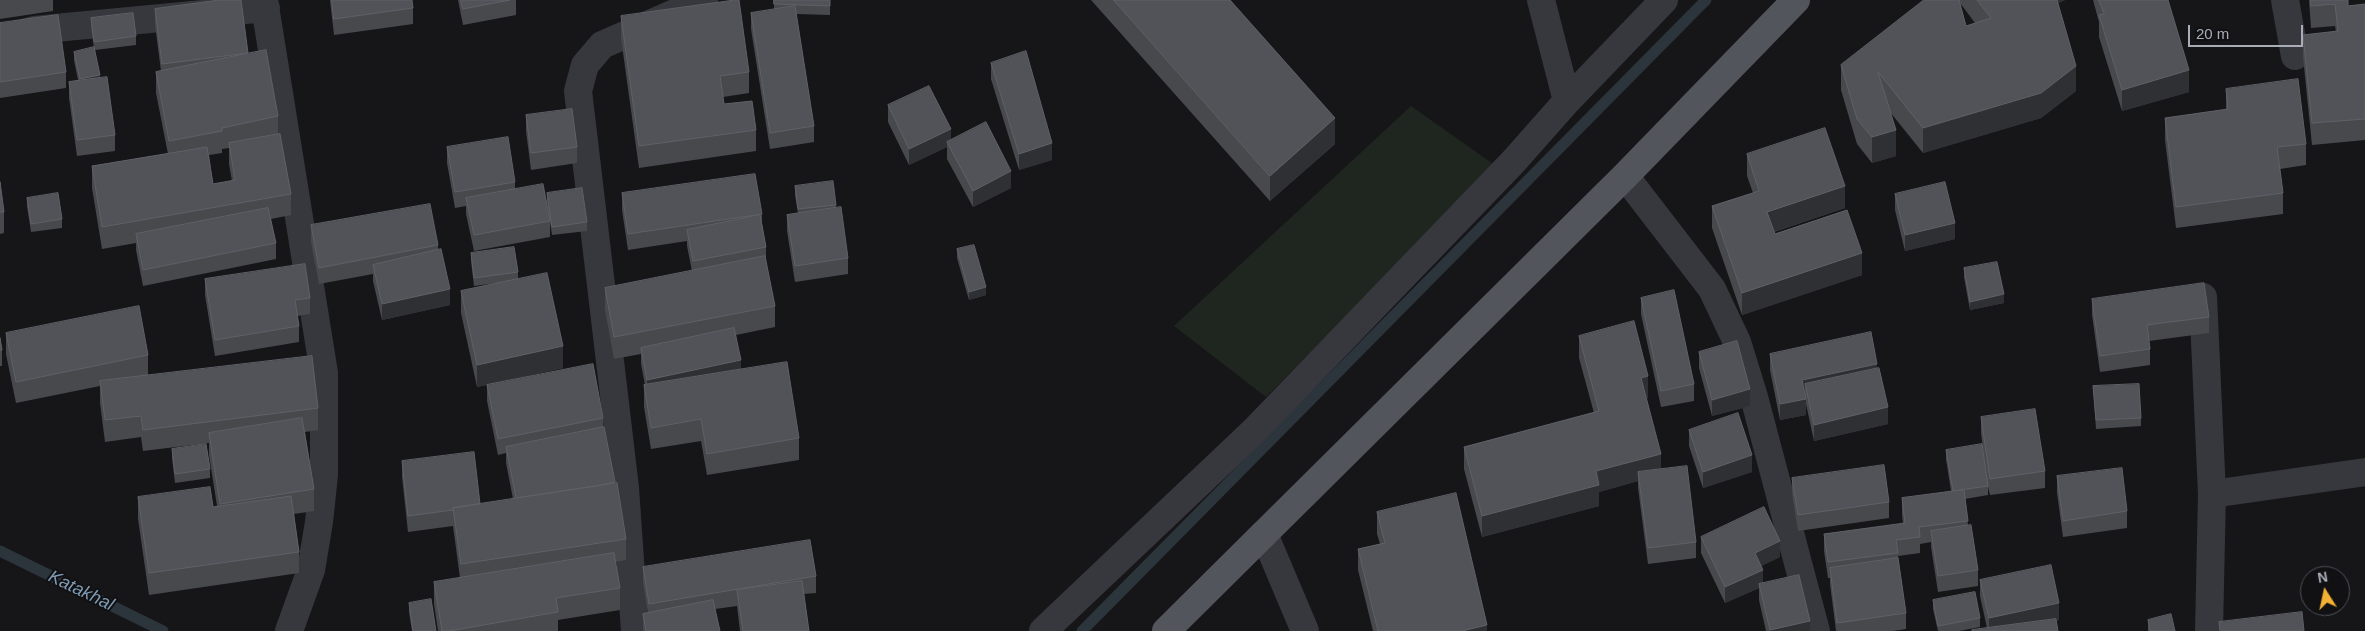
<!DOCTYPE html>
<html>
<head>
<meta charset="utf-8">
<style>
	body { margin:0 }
	#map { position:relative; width:2365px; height:631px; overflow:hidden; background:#161618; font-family:Arial,sans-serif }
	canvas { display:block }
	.north { position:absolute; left:2300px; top:566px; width:50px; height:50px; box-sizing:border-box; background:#111113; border:1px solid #4d4f55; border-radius:50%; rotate:350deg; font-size:14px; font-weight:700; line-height:20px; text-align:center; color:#a8adb8 }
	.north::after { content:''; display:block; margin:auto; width:18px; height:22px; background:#f2b134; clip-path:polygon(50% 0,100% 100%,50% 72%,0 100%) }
	.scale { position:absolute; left:2188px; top:25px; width:115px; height:22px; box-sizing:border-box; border:2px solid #a8adb8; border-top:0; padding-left:6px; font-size:15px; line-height:18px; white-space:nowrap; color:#a8adb8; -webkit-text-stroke:4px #111113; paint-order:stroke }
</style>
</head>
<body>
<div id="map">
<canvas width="2365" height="631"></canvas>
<div class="north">N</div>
<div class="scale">20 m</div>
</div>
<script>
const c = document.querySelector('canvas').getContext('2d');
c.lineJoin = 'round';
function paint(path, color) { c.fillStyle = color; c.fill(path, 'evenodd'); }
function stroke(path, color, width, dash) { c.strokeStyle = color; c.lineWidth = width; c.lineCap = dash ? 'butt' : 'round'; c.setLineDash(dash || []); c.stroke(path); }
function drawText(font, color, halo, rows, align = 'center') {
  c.font = font + ' Arial,sans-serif'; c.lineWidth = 4; c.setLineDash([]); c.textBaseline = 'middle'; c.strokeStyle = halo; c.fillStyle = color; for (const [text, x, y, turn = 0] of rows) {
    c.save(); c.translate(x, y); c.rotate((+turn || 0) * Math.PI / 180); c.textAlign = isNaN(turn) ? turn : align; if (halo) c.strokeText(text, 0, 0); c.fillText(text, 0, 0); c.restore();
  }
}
const green = new Path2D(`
	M1411,106L1496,166L1266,397L1174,326Z`);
const stream = new Path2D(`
	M0,551L163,631
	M1082,631L1706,0`);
const minor = new Path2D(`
	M264,0L324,373V475L319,522L311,570L289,631
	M1541,0L1567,101
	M2285,0L2295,56
	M0,39L34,30L266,8
	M1625,176L1712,289L1737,342L1754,397L1816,631
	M2203,297L2212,494L2209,631
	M2212,494L2365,472
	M1264,534L1305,631
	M635,631L625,488L578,91L585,65L602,45L704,0
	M1043,631L1254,431L1513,162L1567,101L1664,0`);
const major = new Path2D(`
	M1166,631L1625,176L1796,0`);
const wall = new Path2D(`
	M0,0H53V11L0,19Z
	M241,0L248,54L278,116V135L291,194V215L271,219L276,243V259L143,286L136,250V243L102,249L92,188V166L168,154L156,93V72L161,71L155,25V9ZM229,148V164L232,181L213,184L209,155L222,153V149Z
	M330,0H412L413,8V24L334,35Z
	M458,0H516V15L463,25Z
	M774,0H830V15L796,14L814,126V142L770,149L751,29V13L774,10Z
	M1091,0H1230L1335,144L1270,201Z
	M1924,0H2065L2058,3L2076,91L2041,118L1923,153L1890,112L1896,156L1872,163L1857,144L1841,90V65ZM1960,3L1975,23L1966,26Z
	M2093,0H2168L2189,92L2122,111L2099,37V22Z
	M2309,0H2348V6L2365,4V140L2312,145L2303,57V35L2336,32L2335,26L2311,28Z
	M621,16L749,72V93L723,97L724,104L756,130V151L639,168L621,38Z
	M91,18L136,36V45L95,50L100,78L115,135V151L77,156L69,98V82L78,80L74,60V52L94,48L91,27Z
	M0,23L66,72V88L0,98Z
	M991,63L1052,160L1019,170L991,79Z
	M2226,89L2306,144V165L2280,169L2283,193V214L2176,228L2165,140V118L2226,110Z
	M888,105L951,141L1011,188L973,207L947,159V147L909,165L888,122Z
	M526,115L577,147V163L531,170L526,131Z
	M447,147L515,182V189L550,221V237L474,251L466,214V206L455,208L447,163Z
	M1747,154L1845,208L1774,232L1775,234L1862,275L1742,315L1712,228V206L1753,193L1747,176Z
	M0,182L4,212V233L0,234Z
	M795,186L836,205V208L848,258V274L795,282L787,231V215L798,213L795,195Z
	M547,193L587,222V231L552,235L547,202Z
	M622,193L762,214V223L766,247V263L775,306V327L736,335L741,369L799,438V460L707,475L701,441L651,449L644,407V385H645L641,364V354L614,359L605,310V288L692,271L687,246V241L628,250L622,210Z
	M1895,194L1955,239L1905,251L1895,210Z
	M27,198L62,219V228L31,232L27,206Z
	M311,225L438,245V250L450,305L382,320L373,281V274L319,284L311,242Z
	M957,249L986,295L969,300L957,258Z
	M471,253L518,272V279L563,368L477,387L461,313V291L497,283L474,286L471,261Z
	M1964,268L2004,303L1970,310L1964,277Z
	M205,279L310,298V314L297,316L299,326V342L215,356L205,295Z
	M1641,298L1694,384V401L1661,407L1641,314Z
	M2092,299L2209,317V333L2149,341L2150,349V365L2100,372L2092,315Z
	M6,333L148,355V375L318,408V430L305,432L314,489V511L294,514L299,552V573L149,595L138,519V497L213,507L217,506L209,455V443L143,451L141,437L105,442L100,403V386L16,403L6,354Z
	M1579,336L1648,398H1646L1661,470L1696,542V558L1648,564L1638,488V481L1599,492V506L1482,537L1464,469V447L1594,413L1579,358Z
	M0,338L2,350V366H0Z
	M1699,352L1750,406L1712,416L1699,368Z
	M1770,354L1877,368L1888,424L1814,441L1806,404V415L1780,420L1770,370Z
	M487,385L603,418V427L626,539V560L615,562L620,588V610L558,620V631H438L434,604V582L460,578L453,526L408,532L402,477V461L480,504L513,499L506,463V453L498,455L487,401Z
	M2093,386L2141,418V426L2096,429Z
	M1981,417L2045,471V488L1990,495L1988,487V495L1965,499L1968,525L1978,570V586L1938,592L1931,547V542L1920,544V553L1898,556L1906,613V629L1893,631H1836L1830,584V578H1828L1824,551V534L1903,524L1902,514V498L1951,491L1946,459V450L1987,481L1981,433Z
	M1689,430L1752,472L1703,488L1689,446Z
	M172,449L210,469V478L175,483L172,458Z
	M2057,476L2127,511V528L2063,537L2057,493Z
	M1792,478L1889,502V518L1798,531L1792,494Z
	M1377,512L1487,631H1373L1358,570V549L1380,544L1377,534Z
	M1701,537L1780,557L1761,566L1763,583L1810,631H1766L1759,600V588L1725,603L1701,553Z
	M643,567L816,576V593L804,594L809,631H740L737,606L715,609L720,631H643V614L648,613L643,583Z
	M1980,580L2059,620L1987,628L1980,596Z
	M1933,600L1980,618V627L1959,631H1938L1933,609Z
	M409,603L436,631H412L409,612Z
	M2148,620L2175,631H2148Z`);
const shadedWall = new Path2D(`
	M2031,0H2065L2021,21Z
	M2076,66V91L2041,118L1923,153V128Z
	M2189,70V92L2122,111V90Z
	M100,75V84L80,88V79Z
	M1335,118V144L1270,201V176Z
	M951,129V146L947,142V147L909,165V149Z
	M1896,130V156L1872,163V137Z
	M1052,143V160L1019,170V154Z
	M1011,171V188L973,207V191Z
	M1845,186V208L1767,234V212Z
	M1955,223V239L1905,251V235Z
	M1862,253V275L1742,315V293Z
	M986,287V295L969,300V292Z
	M450,289V305L382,320V304Z
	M2004,294V303L1970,310V302Z
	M563,346V368L477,387V365Z
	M741,360V376L647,396V380Z
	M1877,364V381L1805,384V396L1802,380Z
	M1648,376V398L1641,400V378Z
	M1750,389V406L1712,416V400Z
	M1806,399V415L1780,420V404Z
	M1888,407V424L1814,441V425Z
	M1661,454V475L1638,472V481L1599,492V506L1482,537V516L1596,471Z
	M1752,455V472L1703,488V472Z
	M1780,541V557L1755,569V553Z
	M1763,570V586L1759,584V588L1725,603V587Z
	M2059,603V620L2006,631H1989V618Z
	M1810,621V631H1770V630Z
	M1487,625V631H1462Z`);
const building = new Path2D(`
	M220,0H241L248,53L162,64L155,9Z
	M332,0H412L413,8L334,19Z
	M461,0H510L463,9Z
	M735,0H739L749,72L720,76L724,104L752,101L756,130L639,146L621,16Z
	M774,0H830V6L774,4Z
	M1114,0H1230L1335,118L1270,176Z
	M1924,0H1959L1966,26L1991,18L1977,0H2057L2076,66L2041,93L1923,128L1878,72L1896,130L1872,137L1857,119L1841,65Z
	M2099,0H2168L2189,70L2122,90L2099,15L2104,14Z
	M2311,0H2348V6L2365,4V119L2312,123L2303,35L2338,31L2335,4L2311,6Z
	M795,6L814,126L770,133L751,13Z
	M133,13L136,36L94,42L91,18Z
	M58,15L66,72L0,82V23Z
	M94,47L100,75L80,79L74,52Z
	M266,50L278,116L222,128V131L169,141L156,72Z
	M1026,51L1052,143L1019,154L991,63Z
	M107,77L115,135L77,140L69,82Z
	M2298,79L2306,144L2277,147L2283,193L2176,207L2165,118L2228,109L2226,89Z
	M929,86L951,129L909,149L888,105Z
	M572,109L577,147L531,153L526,115Z
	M986,122L1011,171L973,191L947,142Z
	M1825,128L1845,186L1767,212L1775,234L1847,210L1862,253L1742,293L1712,206L1759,191L1747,154Z
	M280,134L291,194L102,227L92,166L207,147L213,184L235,180L229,143Z
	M508,137L515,182L455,192L447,147Z
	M755,174L762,214L628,234L622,193Z
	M833,181L836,205L798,209L795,186Z
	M0,182L4,212H0Z
	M1945,182L1955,223L1905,235L1895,194Z
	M543,184L550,221L474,235L466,198Z
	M582,188L587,222L552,227L547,193Z
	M58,193L62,219L31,224L27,198Z
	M430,204L438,245L319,268L311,225Z
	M841,207L848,258L795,266L787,215Z
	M268,208L276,243L143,270L136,234Z
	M760,215L766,247L693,261L687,230Z
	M974,245L986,287L969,292L957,249Z
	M514,247L518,272L474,278L471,253Z
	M441,249L450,289L382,304L373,265Z
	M765,256L775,306L614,337L605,288Z
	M1997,262L2004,294L1970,302L1964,268Z
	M305,264L310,298L295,300L299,326L215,340L205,279Z
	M547,273L563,346L477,365L461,291Z
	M2204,283L2209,317L2147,325L2150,349L2100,356L2092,299Z
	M1674,290L1694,384L1661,391L1641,298Z
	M139,306L148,355L16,382L6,333Z
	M1634,321L1648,376L1641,378L1661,454L1596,471L1599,485L1482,516L1464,447L1599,411L1579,336Z
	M734,328L741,360L647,380L641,348Z
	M1871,332L1877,364L1802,380L1806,399L1780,404L1770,354Z
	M0,338L2,350H0Z
	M1737,341L1750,389L1712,400L1699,352Z
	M312,356L318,408L143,430L141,416L105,420L100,381Z
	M787,362L799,438L707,454L701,419L651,428L644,385Z
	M593,364L603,418L498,439L487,385Z
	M1879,368L1888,407L1814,425L1805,384Z
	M2139,384L2141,418L2096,420L2093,386Z
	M2035,409L2045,471L1990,479L1981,417Z
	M1738,413L1752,455L1703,472L1689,430Z
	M302,418L314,489L220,504L209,433Z
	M604,427L615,482L596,486L516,498L506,447Z
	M206,444L210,469L175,474L172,449Z
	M1982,444L1988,486L1953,491L1946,450Z
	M474,452L480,504L453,508V510L408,516L402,461Z
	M1884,465L1889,502L1798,515L1792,478Z
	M1687,466L1696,542L1648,548L1638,472Z
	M2122,468L2127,511L2063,521L2057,476Z
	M617,483L626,539L461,564L453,508Z
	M210,487L213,507L291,496L299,552L149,573L138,497Z
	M1964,490L1968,521L1919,527L1920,537L1896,540L1898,553L1828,562L1824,534L1905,523L1902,498Z
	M1456,493L1487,625L1462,631H1378L1358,549L1385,543L1377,512Z
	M1764,507L1780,541L1755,553L1763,570L1725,587L1701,537Z
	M1971,525L1978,570L1938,576L1931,531Z
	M810,540L816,576L649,604L643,567Z
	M614,553L620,588L556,598L558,612L449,631H442L434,582Z
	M1898,558L1906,613L1837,623L1830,568Z
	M2051,565L2059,603L1989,618L1980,580Z
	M1799,575L1810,621L1770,630L1759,584Z
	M802,581L809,631H743L737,590Z
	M1975,592L1980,618L1938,626L1933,600Z
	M431,599L436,631H413L409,603Z
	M713,600L720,631H646L643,614Z
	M2302,612L2304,631H2220L2219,622Z
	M2171,614L2175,631H2150L2148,620Z
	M2056,619L2058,631H1972V630Z`);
const waterNames = [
	["Katakhal",81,591,26]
];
paint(green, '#1e261f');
stroke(stream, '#2c353c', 11);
stroke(minor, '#37383d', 28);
stroke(major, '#53555c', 28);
paint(wall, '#47494d');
paint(shadedWall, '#2f3033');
paint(building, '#525359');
stroke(building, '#5f6168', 1);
drawText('italic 18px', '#7f9bb3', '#111113', waterNames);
</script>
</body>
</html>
